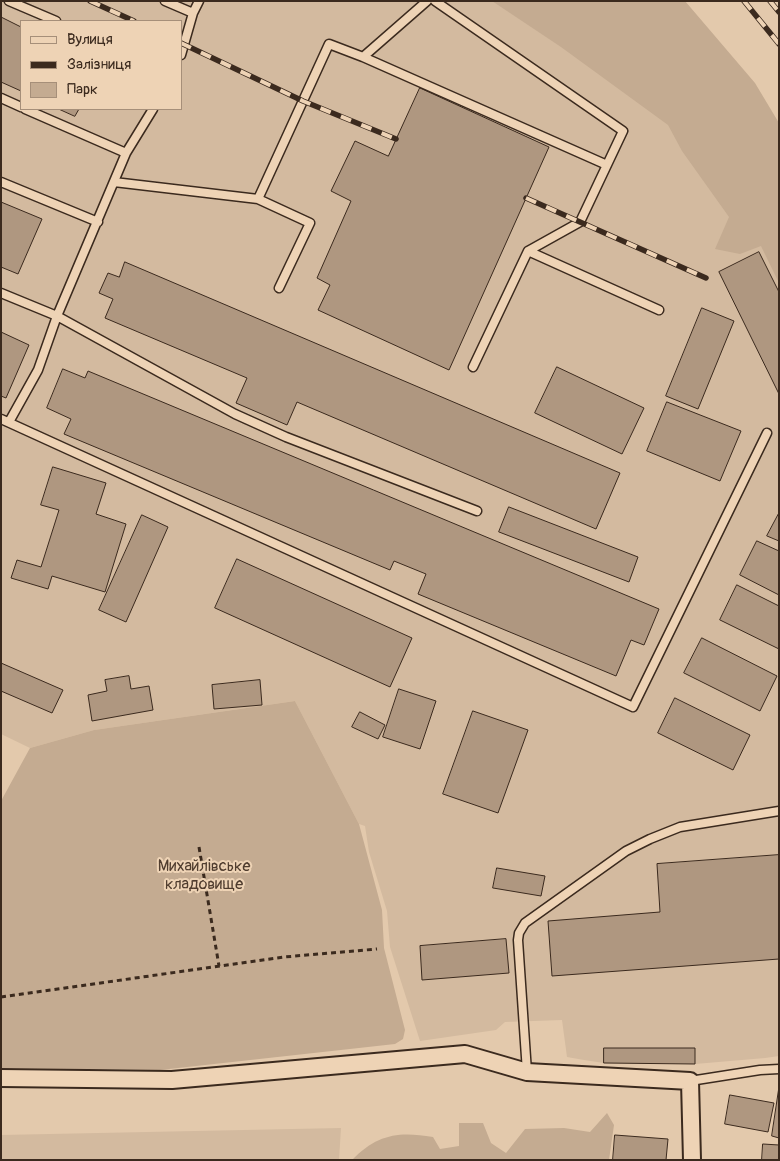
<!DOCTYPE html>
<html>
<head>
<meta charset="utf-8">
<style>
	body { margin:0 }
	#map { position:relative; width:780px; height:1161px; overflow:hidden; background:#e3c9ac; font-family:Pangolin,sans-serif }
	canvas { display:block }
	.frame { position:absolute; inset:0; border:2px solid #3b2a1e; pointer-events:none }
	.legend { position:absolute; left:20px; top:20px; width:162px; height:90px; box-sizing:border-box; background:#eed3b5; border:1px solid #a68f79; margin:0; padding:6px 9px; list-style:none; font-size:15px; color:#3b2a1e }
	.legend li { display:flex; align-items:center; gap:10px; height:25px }
	.legend b { width:25px; border:1px solid #a68f79 }
</style>
</head>
<body>
<div id="map">
<canvas width="780" height="1161"></canvas>
<div class="frame"></div>
<ul class="legend">
<li><b style="height:6px;background:#eed3b5"></b>Вулиця</li>
<li><b style="height:6px;background:#3b2a1e"></b>Залізниця</li>
<li><b style="height:14px;background:#c4ab91"></b>Парк</li>
</ul>
</div>
<script>
const c = document.querySelector('canvas').getContext('2d');
c.lineJoin = 'round';
function paint(path, color) { c.fillStyle = color; c.fill(path, 'evenodd'); }
function stroke(path, color, width, dash) { c.strokeStyle = color; c.lineWidth = width; c.lineCap = dash ? 'butt' : 'round'; c.setLineDash(dash || []); c.stroke(path); }
function drawText(font, color, halo, rows, align = 'center') {
  c.font = font + ' Pangolin,sans-serif'; c.lineWidth = 4; c.setLineDash([]); c.textBaseline = 'middle'; c.strokeStyle = halo; c.fillStyle = color; for (const [text, x, y, turn = 0] of rows) {
    c.save(); c.translate(x, y); c.rotate((+turn || 0) * Math.PI / 180); c.textAlign = isNaN(turn) ? turn : align; if (halo) c.strokeText(text, 0, 0); c.fillText(text, 0, 0); c.restore();
  }
}
const built = new Path2D(`
	M1,1H609L779,234V1056L765,1058L695,1064L604,1063L584,1060L567,1057L562,1020L505,1022L496,1030L420,1041L390,947L387,911L369,852L365,826L359,824L295,701L94,730L30,748L1,734ZM21,21H181V109H21Z
	M341,1128L339,1160H1V1135Z`);
const green = new Path2D(`
	M492,1H685L755,83L779,123V283L761,246L740,254L715,249L729,217L682,151L668,125L561,47Z
	M295,701L359,824L382,910L384,948L405,1030L403,1039L395,1044L160,1070L1,1068V801L30,748L94,730Z
	M607,1113L614,1125L609,1160H352C377,1134 399,1131 433,1137L440,1149L459,1146V1123H483L491,1143L506,1153L525,1129L564,1128L590,1132Z`);
const building = new Path2D(`
	M1,17L21,27V91L1,82Z
	M420,88L549,147L449,370L318,310L330,285L317,278L351,201L331,191L355,141L388,156Z
	M59,109H79L75,116Z
	M1,202L42,219L18,274L1,267Z
	M759,252L779,292V394L719,272Z
	M125,262L620,473L596,529L297,402L287,425L236,403L247,378L105,318L113,299L99,293L108,273L119,277Z
	M702,308L734,321L698,409L666,396Z
	M1,332L29,345L6,398L1,396Z
	M557,367L644,408L622,454L535,413Z
	M63,369L85,378L88,371L659,609L644,645L631,640L616,676L418,594L426,574L394,561L390,570L64,434L71,419L47,408Z
	M667,402L741,431L720,481L647,451Z
	M53,467L106,483L96,514L126,524L105,592L52,576L48,589L11,578L17,560L41,567L59,510L41,505Z
	M509,507L638,557L629,582L499,532Z
	M779,513V541L767,536Z
	M142,515L168,527L126,622L99,610Z
	M757,541L779,551V595L740,575Z
	M237,559L412,638L390,687L215,608Z
	M737,585L779,606V649L720,620Z
	M702,638L777,676L760,711L684,673Z
	M1,663L63,690L52,713L1,691Z
	M129,676L131,689L149,686L153,710L92,721L88,695L107,691L105,680Z
	M260,680L262,705L214,709L212,685Z
	M399,689L436,701L420,749L383,737Z
	M675,698L750,735L733,770L658,733Z
	M473,711L528,730L498,813L443,794Z
	M360,712L385,725L378,739L352,727Z
	M779,855V959L552,976L548,921L660,912L657,864Z
	M497,868L545,876L541,896L493,888Z
	M506,939L509,973L422,980L420,946Z
	M604,1048H695V1064L604,1063Z
	M779,1087V1138L772,1136Z
	M730,1095L774,1103L768,1132L725,1124Z
	M615,1135L668,1139L666,1160H613Z
	M763,1144L779,1145V1160H762Z`);
const path = new Path2D(`
	M199,847L219,966
	M1,997L284,957L377,949`);
const service = new Path2D(`
	M9,1L56,21
	M165,1L193,13
	M435,1L623,131L580,222L528,251L473,367
	M181,55L193,13L199,1
	M363,57L607,165
	M1,98L21,107
	M25,109L126,153
	M1,182L98,222
	M114,182L258,199L329,44L363,57L427,1
	M258,199L310,223L279,288
	M528,251L659,310
	M1,293L57,316L235,414L286,437L477,511
	M1,419L633,707L767,433
	M9,422L38,370L57,316L126,153L153,109
	M527,1072L518,940L519,933L525,923L626,851L650,839L680,827L779,811
	M690,1081L760,1070L779,1069`);
const minor = new Path2D(`
	M1,1078L172,1080L465,1054L527,1072L690,1081L692,1160`);
const rail = new Path2D(`
	M90,1L134,21
	M744,1L779,44
	M770,1L779,12
	M181,43L303,101L396,139
	M526,198L706,278`);
const parkNames = [
	["Михайлівське",204,867],
	["кладовище",204,885]
];
paint(built, '#d3ba9f');
paint(green, '#c4ab91');
paint(building, '#af9780');
stroke(building, '#3b2a1e', 1);
stroke(service, '#3b2a1e', 11);
stroke(minor, '#3b2a1e', 20);
stroke(path, '#3b2a1e', 3, [5, 4]);
stroke(service, '#eed3b5', 8);
stroke(minor, '#eed3b5', 16);
stroke(rail, '#3b2a1e', 5.5);
stroke(rail, '#eed3b5', 4, [11]);
drawText('16px', '#503d2f', '#eed3b5', parkNames);
</script>
</body>
</html>
